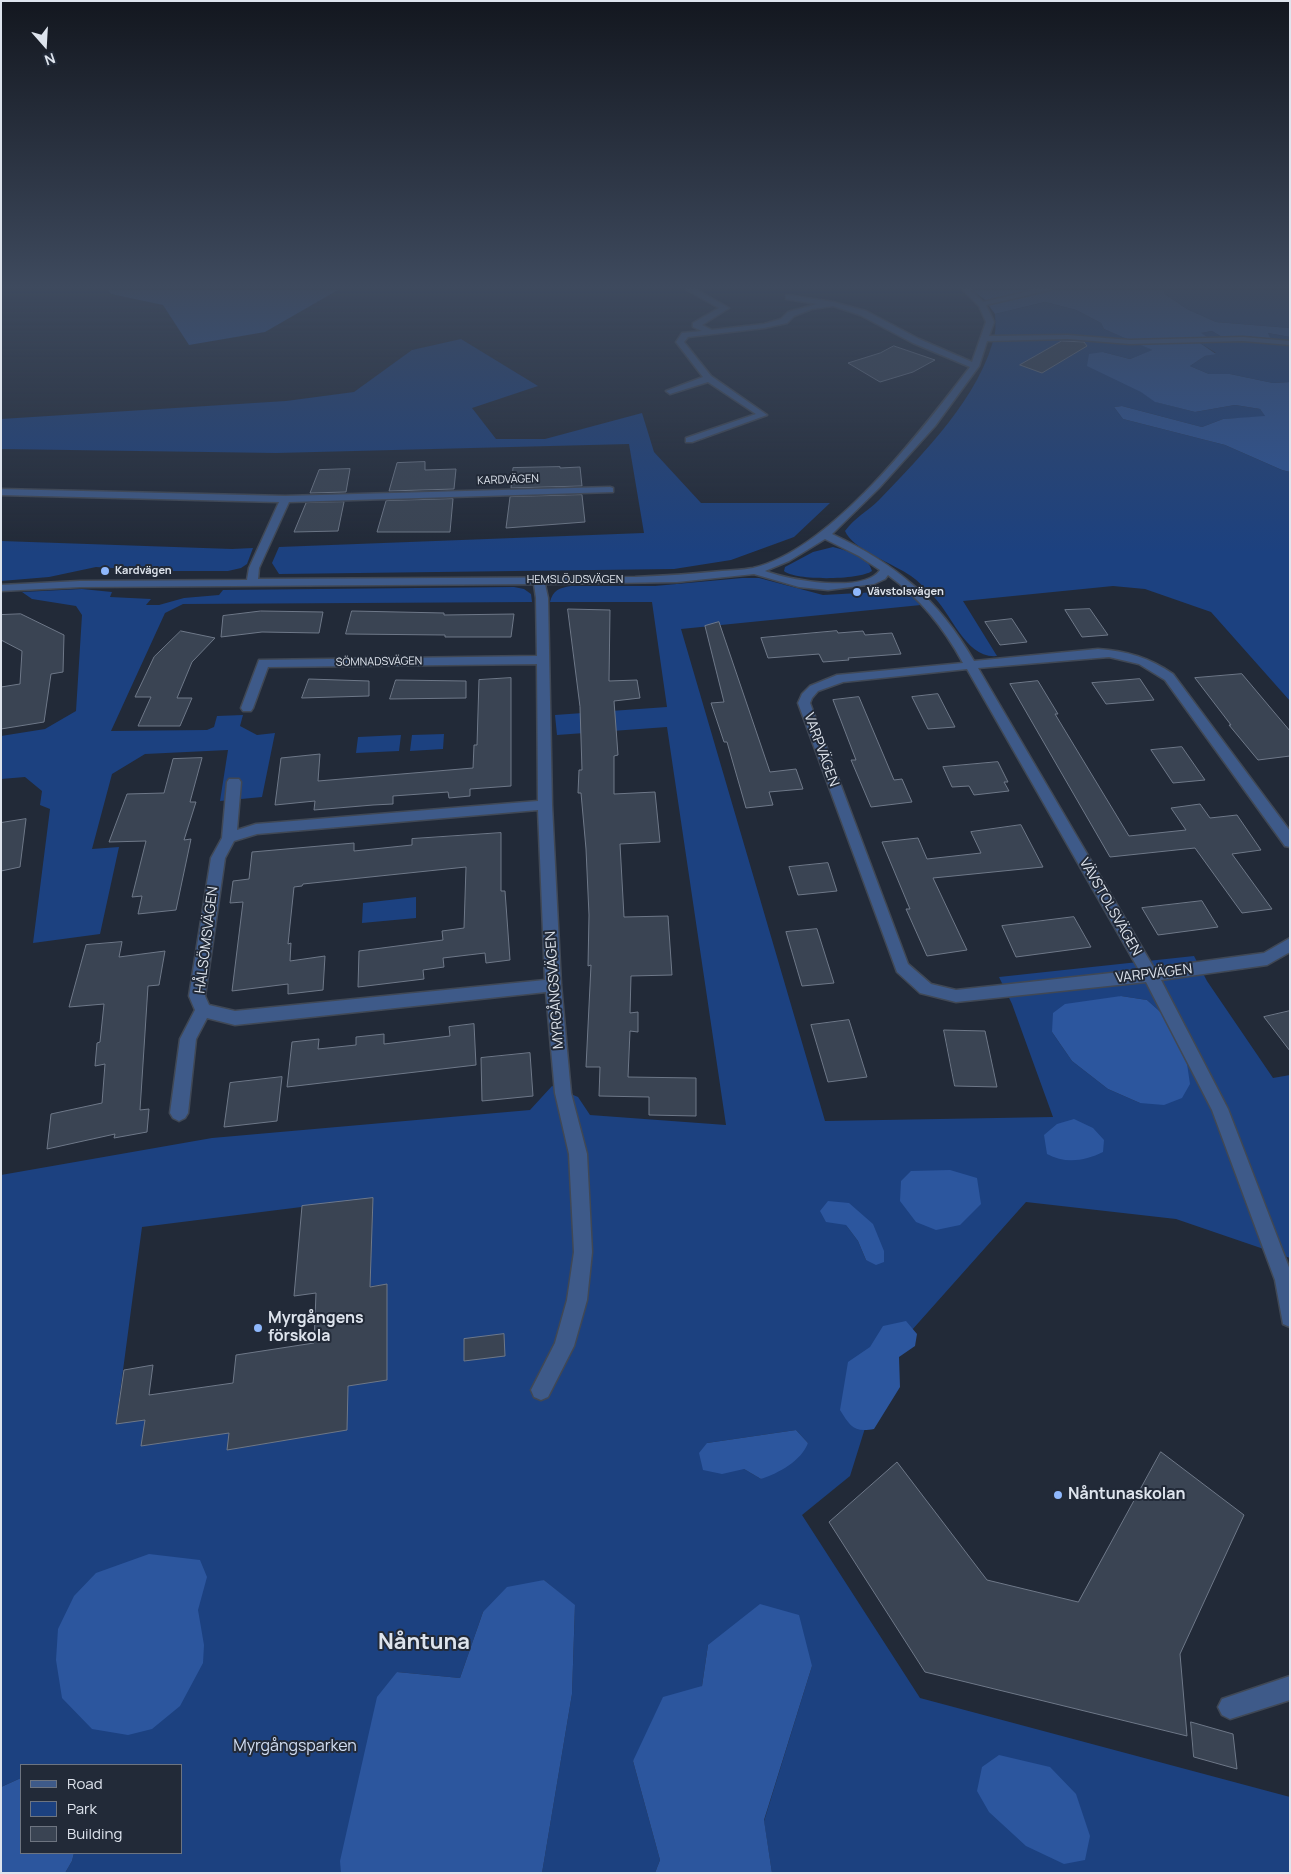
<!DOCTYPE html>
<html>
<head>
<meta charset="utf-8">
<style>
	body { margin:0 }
	#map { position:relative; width:1291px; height:1874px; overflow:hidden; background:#222a38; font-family:Manrope,sans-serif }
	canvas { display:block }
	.frame { position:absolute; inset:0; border:2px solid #dee4ed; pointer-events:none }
	.legend { position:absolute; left:20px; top:1764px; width:162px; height:90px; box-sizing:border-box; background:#222a38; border:1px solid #6d7480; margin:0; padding:6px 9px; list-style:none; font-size:15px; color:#dee4ed }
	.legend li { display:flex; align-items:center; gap:10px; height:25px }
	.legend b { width:25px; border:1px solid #6d7480 }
	.north { position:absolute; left:20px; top:20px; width:50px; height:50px; -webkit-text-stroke:4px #222a38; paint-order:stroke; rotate:161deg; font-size:14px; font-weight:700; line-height:20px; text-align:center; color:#dee4ed }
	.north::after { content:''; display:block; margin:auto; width:18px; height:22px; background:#dee4ed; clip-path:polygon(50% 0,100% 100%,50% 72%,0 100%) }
</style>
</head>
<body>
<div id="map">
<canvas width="1291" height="1874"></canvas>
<div class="frame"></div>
<ul class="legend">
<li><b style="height:6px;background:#3e5a89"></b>Road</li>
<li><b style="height:14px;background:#1c4180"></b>Park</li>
<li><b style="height:14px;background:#3a4453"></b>Building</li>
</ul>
<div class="north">N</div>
</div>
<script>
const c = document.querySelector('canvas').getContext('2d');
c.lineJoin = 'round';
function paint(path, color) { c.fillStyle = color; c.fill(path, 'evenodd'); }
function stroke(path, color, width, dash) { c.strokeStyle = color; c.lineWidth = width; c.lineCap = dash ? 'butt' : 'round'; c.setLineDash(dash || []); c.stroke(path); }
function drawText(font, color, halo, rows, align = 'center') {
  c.font = font + ' Manrope,sans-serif'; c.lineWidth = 4; c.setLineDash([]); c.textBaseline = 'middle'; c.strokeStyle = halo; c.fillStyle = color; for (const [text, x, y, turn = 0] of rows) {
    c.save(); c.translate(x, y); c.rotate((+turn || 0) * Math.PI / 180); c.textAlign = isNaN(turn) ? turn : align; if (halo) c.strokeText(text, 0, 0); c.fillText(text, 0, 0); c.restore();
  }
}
const green = new Path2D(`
	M1164,290H1290V328L1216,322L1187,309L1165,294Z
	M1045,302L1076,310L1101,323L1104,329L1153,350L1130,359L1103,352L1142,392L1156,402L1195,412L1235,405L1260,409L1266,417L1223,419L1202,427L1122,406L1114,407L1123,419L1225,445L1282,470L1290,472V701L1211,612L1145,589L1113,586L963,601L997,656C965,659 952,613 931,594C925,588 918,581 911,576C894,564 852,549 845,531C854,518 868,511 879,500C922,455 982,395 995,333C996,327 995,320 995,314Z
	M1212,331L1230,342L1268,333L1290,337V382L1273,383L1230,374H1209L1190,366L1205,356L1216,353L1200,343V333Z
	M461,339L538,386L472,408L496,439H545L642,413L654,452L701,503H830L794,537L731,560L674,569L279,574L272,563L279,547L644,533L629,444L276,453L1,449V419L286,401L354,392L412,350Z
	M1,541L232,549L253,548L247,564L241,568L228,571H164L96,567L49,577L1,581Z
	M833,547C847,551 868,555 872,571C860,580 796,581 784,571L785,567L813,552Z
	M742,578H759L823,595L896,591L911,595L921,605L681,629L825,1121L1053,1117L1012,1004L999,977L1194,956L1207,981L1273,1078L1290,1075V1258L1176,1219L1026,1202L887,1358L850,1476L802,1515L920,1698L1290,1797V1873H772L764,1821L812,1666L708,1645L702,1686L633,1761L660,1860L655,1873H542L572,1694L575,1606L544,1580L483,1612L460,1678L397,1672L353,1873H65L72,1861L74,1853H181V1765H21V1778L1,1787V1175L212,1138L530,1110L552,1086L578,1097L590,1115L726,1125L667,727L557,735L555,715L667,707L652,602H550C553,590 559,588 571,586H655ZM1121,996L1147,1000L1166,1017L1140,1103L1108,1089L1072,1061L1052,1032ZM373,1198L370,1286L387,1285V1379L348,1386L346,1430L228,1450L229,1431L219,1434L142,1446L145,1420L116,1423L142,1227ZM846,1225L884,1262L866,1260L858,1241ZM796,1430L808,1443L761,1479L744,1469L707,1443Z
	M514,587L524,589L531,594L532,602L183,604L165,613L111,731L207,730L214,727L217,716L243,715L240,726L257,735L275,733L262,797L220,801L228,750L145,754L112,774L92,849L119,847L100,934L33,943L50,809L40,805L42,791L25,777L1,779V736L45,729L76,711L82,615L76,606L32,599L22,592L82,589L112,592L110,597L151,599L146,605H159L184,598L219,595L223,590Z
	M444,734L443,749L410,751L412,735Z
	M401,735L399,751L356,753L358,737Z
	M416,897V918L362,923L363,903Z`);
const forest = new Path2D(`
	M108,290H338L265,332L189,345L163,305L111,294Z
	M971,290H1164L1165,294L1187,309L1216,322L1290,328V337L1268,333L1270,338L1265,343L1250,336L1230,342L1212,331L1201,333L1207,337L1200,343L1216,354L1205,356L1190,366L1209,374H1230L1273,383L1290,382V472L1282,470L1225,445L1123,419L1114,407L1122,406L1202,427L1223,419L1265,416L1260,409L1235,405L1195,412L1155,402L1141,392L1087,366L1089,354L1103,352L1130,359L1152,350L1104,329L1101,323L1076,310L1045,302L995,314L984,299Z
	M1121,996L1147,1000L1166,1017L1186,1057L1190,1084L1182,1098L1164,1105L1140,1103L1108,1089L1072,1061L1052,1032L1053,1013L1065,1004Z
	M1074,1119L1093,1128L1104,1140L1103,1152C1085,1161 1065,1164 1047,1154L1044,1135L1057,1124Z
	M950,1170L977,1178L981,1204L960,1225L936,1230L916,1222L900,1201L901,1181L911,1171Z
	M828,1201L849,1203L873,1224L884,1251V1262L876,1265L866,1260L858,1241L846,1225L826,1222L820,1211Z
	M906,1321L917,1334L915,1346L899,1357L900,1387L874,1429C854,1433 850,1426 840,1410L848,1362L870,1347L883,1326Z
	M796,1430L808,1443C801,1461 779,1473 761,1479L744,1469L722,1474L703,1470L699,1453L707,1443Z
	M149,1554L200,1560L207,1577L198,1610L204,1645L203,1663L180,1706L152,1729L128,1735L92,1729L62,1698L56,1660L58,1629L74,1596L96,1573Z
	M544,1580L575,1605L572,1694L542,1873H341L340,1861L377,1697L397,1672L460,1678L483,1612L507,1587Z
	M760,1604L799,1615L812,1666L764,1820L772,1873H655L660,1860L633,1761L663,1697L702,1686L708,1645Z
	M999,1755L1050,1767L1076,1794L1090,1836L1085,1860L1064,1864L1026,1846L989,1812L977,1791L982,1767Z
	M21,1778V1853H74L72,1861L65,1873H1V1787Z`);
const building = new Path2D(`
	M1062,341L1084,342L1087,346L1042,373L1020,365Z
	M894,346L935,360L913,372L880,382L848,363L880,353Z
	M425,462V470L456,469L454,489L389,491L397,463Z
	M560,467V468L580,467L582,486L511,488L513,468Z
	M350,469L346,492L310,493L319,470Z
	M582,495L585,522L506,528L510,497Z
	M453,499L450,532H377L386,501Z
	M344,502L338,531L294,532L306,503Z
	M568,609L610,610L609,681L637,680L640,698L614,701L618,755L614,756V794L655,792L660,842L620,844L624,917L668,916L672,975L631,976L630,1013L638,1012V1032L630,1031L628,1077L696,1078V1116L649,1115V1097L599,1096L600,1067H586L591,965L588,966L589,915L586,849L581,793H578L579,770H582L580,707Z
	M1090,609L1108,635L1082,637L1065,610Z
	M261,611L323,612L319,633L262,632L221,637L223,616Z
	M352,611L444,613V615L514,614L511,637H445V635L346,634Z
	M21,614L64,635L63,672L51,674L44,722L1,729V687L20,684L22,651L1,640V615Z
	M1012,619L1027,642L1000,645L985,622Z
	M719,622L770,772L796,769L803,789L769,792L773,805L746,808L727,742H724L711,703L724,702L705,626Z
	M181,631L215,638L192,662L177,698H192L180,726H138L151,697H135L154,657Z
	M837,631L838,633L863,631L865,635L892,633L901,654L848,658L849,660L823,662L819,654L768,658L761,638Z
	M1242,674L1290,731V756L1258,760L1229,725H1231L1195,678Z
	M511,678V786L470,789V796L449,798L448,792L393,796V804L373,805L314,810L315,801L275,805L281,758L320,754L318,781L473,768L474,745H477L479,680Z
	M309,679L369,681V696L302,698Z
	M1140,679L1154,700L1106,704L1092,683Z
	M396,680L466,681V698L390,699Z
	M1038,681L1058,714H1055L1129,836L1186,830L1171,808L1200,804L1210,818L1237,815L1261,850L1232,854L1272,909L1242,913L1195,848L1110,857L1010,684Z
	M938,694L955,727L928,729L912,697Z
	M859,697L894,780L902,779L912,802L871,807L851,760H856L833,700Z
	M1182,747L1205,780L1173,783L1151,750Z
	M202,758L190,802H196L184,840L191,839L176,910L138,914L142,896L132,897L146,841L109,842L127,794L164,793L173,759Z
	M998,762L1008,782H1004L1009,791L974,795L969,786L952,787L943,767Z
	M26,819L20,867L1,871V823Z
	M1021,825L1043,867L933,878L967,950L927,956L906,909H910L882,842L918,838L927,859L981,853L971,832Z
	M501,833V891H505L510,960L486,963L485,953L443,958L444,967L423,970L424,979L358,987L359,951L443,940L442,931L464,928L466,867L303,884L302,886L294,887L288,944L291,943L290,961L325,956L323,990L288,994V984L232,991L243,902L230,903L233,881L249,879L252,852L354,843V851L412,845V839Z
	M828,863L837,891L798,895L789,867Z
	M1202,901L1218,927L1158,935L1142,908Z
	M1074,917L1091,947L1016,957L1002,926Z
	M817,929L834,983L802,986L786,932Z
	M122,942L119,957L165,951L159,985L148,986L140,1110L149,1109L147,1132L114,1138L115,1134L47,1149L51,1114L102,1103L105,1064L95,1066L97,1043L100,1042L104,1004L69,1007L86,945Z
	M1290,1011V1051L1264,1017Z
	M849,1020L867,1077L828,1082L811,1025Z
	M474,1024L476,1065L287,1087L292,1042L319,1039L318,1049L356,1045V1037L384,1034V1044L450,1036L449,1027Z
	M944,1030L985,1031L997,1087L955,1086Z
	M530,1053L533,1096L482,1101L481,1058Z
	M282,1077L277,1121L224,1127L230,1083Z
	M373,1198L370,1287L387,1284V1380L348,1386L347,1430L227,1450L229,1433L141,1446L145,1420L116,1424L124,1370L153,1365L149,1395L233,1383L236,1355L314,1343L316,1293L294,1296L302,1206Z
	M504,1334L505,1356L464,1361V1339Z
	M1161,1452L1244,1515L1180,1654L1187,1736L925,1672L829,1522L897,1462L987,1580L1078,1602Z
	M1191,1722L1233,1734L1237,1769L1194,1757Z`);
const minor = new Path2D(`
	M687,290H697L729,308L702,325L712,330L764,324L781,319L788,312L817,304L786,299V295H789L833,302L866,311L919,339L972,362L986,322L979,306L963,290H971L983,302L1034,290H1050L986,305L994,322L989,336L1068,335L1130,340L1243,337L1290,341V345L1243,341L1130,344L1068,339L987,341L979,366L935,426L879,488L832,534C896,564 938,599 974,661L1098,649C1127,651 1150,658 1173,674L1290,831V847L1285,846L1165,680L1139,664L1109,657L978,668L1154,968L1264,953L1290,938V952L1267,965L1161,980L1228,1109L1290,1270V1327L1283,1324L1275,1280L1212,1110L1146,982L956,1002L920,993L897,972L798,703L802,694L810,686L837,675L963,663C944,628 920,598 888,575L885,579L874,584L828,590L799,587L754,574L677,582L545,584L548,598L552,805L561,985L571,1093L587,1154L592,1252L587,1300L574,1346L548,1397L541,1400L534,1397L531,1390L555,1343L567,1300L574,1252L569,1154L555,1093L546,992L235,1025L207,1018L196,1039L188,1113L185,1118L179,1121L173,1118L170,1113L180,1039L195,1010L189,996L211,858L222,838L227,782L229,779H239L241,782L237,830L256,824L538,801L537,664L268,667L253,708L251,711H243L241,708L259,660L537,656L536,598L534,584L80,587L1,591V585L80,581L247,580L249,568L279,502L1,495V489L285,496L610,487L613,488V492L289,502L259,568L258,579L635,577C664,576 693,574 722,571C732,570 743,570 753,568C831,550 923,429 970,367L913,343L860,315L833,306L812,309L794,316L787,323L764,328L688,337L684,342L711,376L767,415L692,442H686V438L756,414L708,382L670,394L666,391L703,377L676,342L682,333L702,331L693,327V323L719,308ZM825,539L859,556L880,570C864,594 788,580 765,571L789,561ZM967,669L1139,970L956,990L931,984L908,964L810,703L812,698L818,691L843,682ZM538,810L545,980L235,1011L209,1005L205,996L225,858L234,841L257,834Z
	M1290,1676V1700L1230,1719L1222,1715L1218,1707L1222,1699Z`);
const markers = [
	[105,571,5,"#8fb8fd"],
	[857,592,5,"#8fb8fd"],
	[258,1328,5,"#8fb8fd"],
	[1058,1495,5,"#8fb8fd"]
];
const farStreetnames = [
	["KARDVÄGEN",508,480,-2],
	["HEMSLÖJDSVÄGEN",575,580],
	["SÖMNADSVÄGEN",379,662,-1]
];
const farPoinames = [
	["Kardvägen",115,571],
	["Vävstolsvägen",867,592]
];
const streetNames = [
	["VARPVÄGEN",821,750,70],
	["VÄVSTOLSVÄGEN",1110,907,60],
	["HÅLSÖMSVÄGEN",207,940,-83],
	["VARPVÄGEN",1154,974,-7],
	["MYRGÅNGSVÄGEN",555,990,-94]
];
const nearPoinames = [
	["Myrgångens",268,1319],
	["förskola",268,1337],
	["Nåntunaskolan",1068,1495]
];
const nearParknames = [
	["Myrgångsparken",295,1747]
];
const nearDistrictnames = [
	["Nåntuna",424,1643]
];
paint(green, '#1c4180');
paint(forest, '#2c569e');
paint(building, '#3a4453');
stroke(building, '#6e7888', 1);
stroke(minor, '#404855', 3);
paint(minor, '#3e5a89');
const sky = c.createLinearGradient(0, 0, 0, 553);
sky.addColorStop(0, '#13171f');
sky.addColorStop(0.52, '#3e4a5e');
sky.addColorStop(1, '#3e4a5e00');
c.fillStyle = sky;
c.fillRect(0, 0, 1291, 553);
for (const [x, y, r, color] of markers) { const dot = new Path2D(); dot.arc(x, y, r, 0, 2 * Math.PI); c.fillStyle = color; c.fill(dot); stroke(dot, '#222a38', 2); }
drawText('11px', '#dee4ed', '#222a38', farStreetnames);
drawText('bold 11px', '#dee4ed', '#222a38', farPoinames, 'left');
drawText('14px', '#dee4ed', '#222a38', streetNames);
drawText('bold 16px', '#dee4ed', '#222a38', nearPoinames, 'left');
drawText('16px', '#d2def3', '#222a38', nearParknames);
drawText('bold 22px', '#dee4ed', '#222a38', nearDistrictnames);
</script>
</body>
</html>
